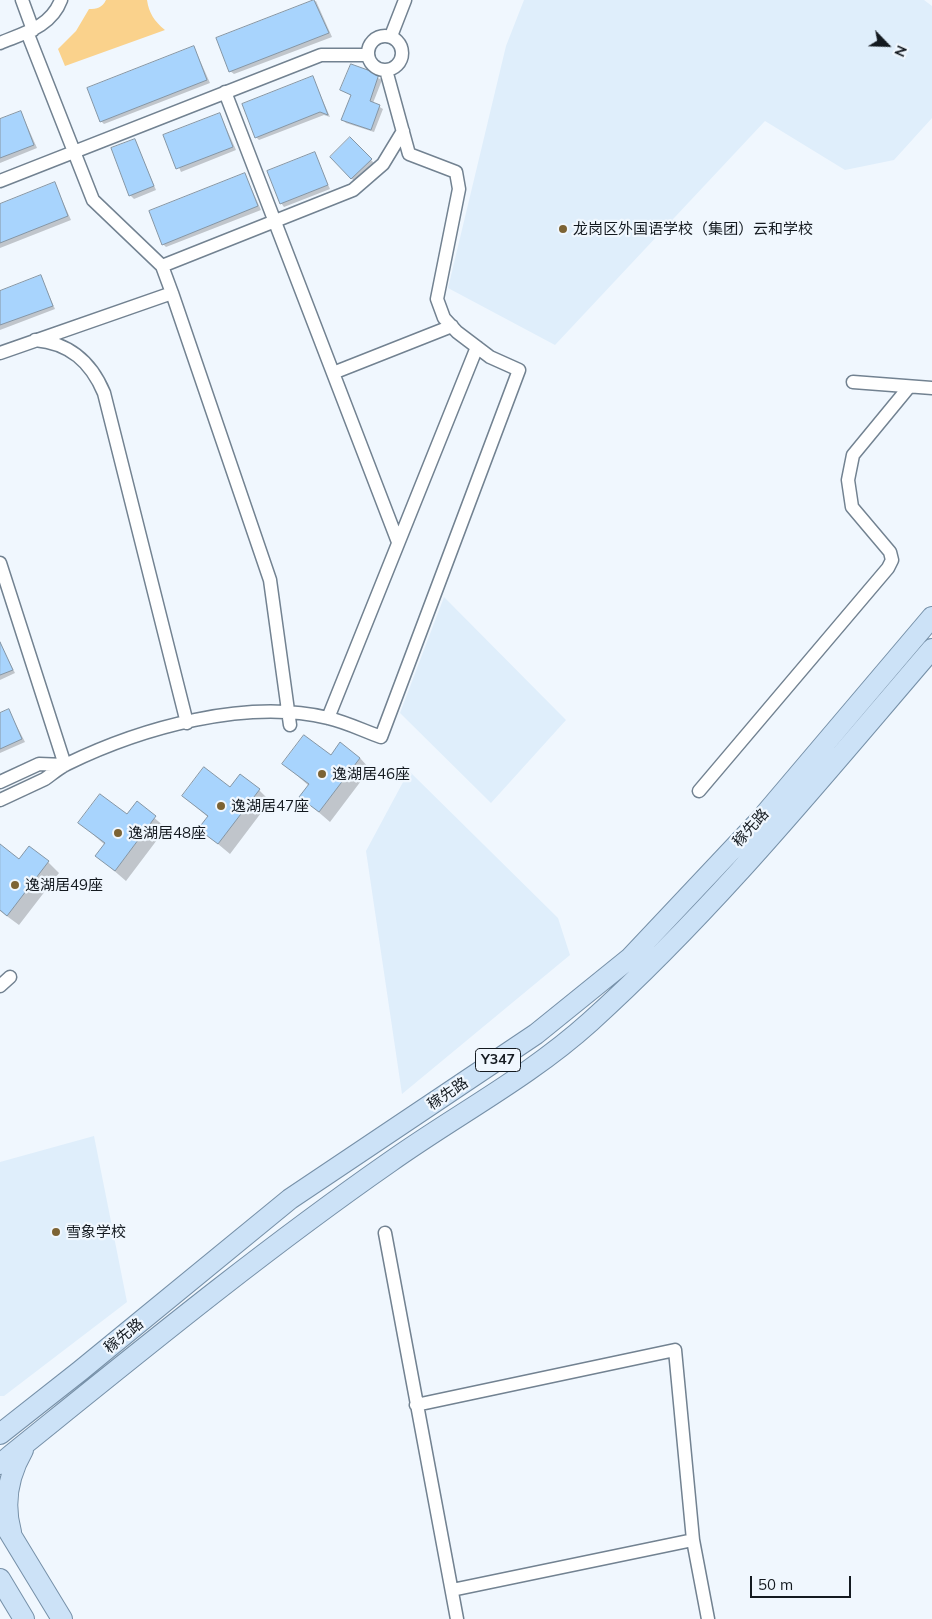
<!DOCTYPE html>
<html>
<head>
<meta charset="utf-8">
<style>
	body { margin:0 }
	#map { position:relative; width:932px; height:1619px; overflow:hidden; background:#f0f7fe; font-family:Mulish,sans-serif }
	canvas { display:block }
	.north { position:absolute; left:862px; top:20px; width:50px; height:50px; -webkit-text-stroke:4px #f0f7fe; paint-order:stroke; rotate:114deg; font-size:14px; font-weight:700; line-height:20px; text-align:center; color:#141a20 }
	.north::after { content:''; display:block; margin:auto; width:18px; height:22px; background:#141a20; clip-path:polygon(50% 0,100% 100%,50% 72%,0 100%) }
	.scale { position:absolute; left:750px; top:1576px; width:101px; height:22px; box-sizing:border-box; border:2px solid #141a20; border-top:0; padding-left:6px; font-size:15px; line-height:18px; white-space:nowrap; color:#141a20; -webkit-text-stroke:4px #f0f7fe; paint-order:stroke }
</style>
</head>
<body>
<div id="map">
<canvas width="932" height="1619"></canvas>
<div class="north">N</div>
<div class="scale">50 m</div>
</div>
<script>
const c = document.querySelector('canvas').getContext('2d');
c.lineJoin = 'round';
function paint(path, color) { c.fillStyle = color; c.fill(path, 'evenodd'); }
function stroke(path, color, width, dash) { c.strokeStyle = color; c.lineWidth = width; c.lineCap = dash ? 'butt' : 'round'; c.setLineDash(dash || []); c.stroke(path); }
function drawText(font, color, halo, rows, align = 'center') {
  c.font = font + ' Mulish,"Noto Sans SC",sans-serif'; c.lineWidth = 4.5; c.setLineDash([]); c.textBaseline = 'middle'; c.strokeStyle = halo; c.fillStyle = color; for (const [text, x, y, turn = 0] of rows) {
    c.save(); c.translate(x, y); c.rotate((+turn || 0) * Math.PI / 180); c.textAlign = isNaN(turn) ? turn : align; if (halo) c.strokeText(text, 0, 0); c.fillText(text, 0, 0); c.restore();
  }
}
const built = new Path2D(`
	M524,0H924L932,6V118L894,160L845,170L765,121L555,345L448,288L506,46Z
	M444,597L566,720L491,803L400,713Z
	M409,771L558,918L570,955L402,1094L366,851Z
	M94,1136L127,1302L4,1396H0V1162Z`);
const water = new Path2D(`
	M106,0H147C149,13 154,21 165,30L65,66L58,49L76,31L89,9C97,9 102,8 106,0Z`);
const shadow = new Path2D(`
	M316,1L332,37L234,74L230,71L218,39Z
	M194,47L210,83L104,124L101,121Z
	M352,65L382,80L373,103L383,109L374,132L346,123L343,120L352,96L342,90Z
	M313,78L330,117L324,115L259,140L256,137Z
	M21,112L37,148L0,163V121Z
	M220,114L236,150L181,172L165,136Z
	M350,139L374,163L355,182L331,157Z
	M135,140L156,190L134,199L130,195Z
	M314,153L330,189L284,207L281,203Z
	M245,174L261,210L166,247L163,244Z
	M55,184L71,220L0,248V206Z
	M41,277L55,309L0,330V293Z
	M0,643L15,673L0,680Z
	M9,711L25,742L0,753V715Z
	M331,757L360,758L370,769L330,822L301,797L309,786L284,764Z
	M259,790L270,801L230,854L200,829L209,818L183,796Z
	M137,803L166,828L126,881L97,856L105,845L80,823L127,816Z
	M0,846L19,860L48,862L59,873L19,925L0,911Z`);
const building = new Path2D(`
	M314,0L329,33L229,72L216,38Z
	M194,46L207,80L100,122L87,88Z
	M351,64L379,74L370,101L380,105L371,130L341,120L351,95L340,90Z
	M313,76L328,115L320,112L255,138L242,104Z
	M21,111L34,145L0,158V119Z
	M220,113L233,147L176,169L163,135Z
	M350,137L372,159L351,179L330,157Z
	M135,139L154,186L129,196L111,148Z
	M315,152L328,185L280,204L267,171Z
	M245,173L258,206L162,245L149,211Z
	M55,182L68,216L0,243V204Z
	M41,275L53,306L0,325V291Z
	M0,642L13,670L0,675Z
	M9,709L22,739L0,749V713Z
	M304,735L331,755L340,742L360,758L319,812L299,797L309,784L282,764Z
	M204,767L230,787L240,774L260,789L218,844L198,829L208,816L182,796Z
	M100,794L127,814L137,801L156,816L115,871L95,856L105,843L78,823Z
	M0,844L19,859L29,846L49,861L7,916L0,910Z`);
const street = new Path2D(`
	M22,0L33,30
	M27,32L93,200L162,266L172,293L270,580L290,725
	M391,36L405,0
	M368 53a17 17 0 1 1 34 0a17 17 0 1 1-34 0Z
	M0,43C24,33 51,27 61,0
	M225,92L398,542
	M0,181L321,55H368
	M162,266L353,190L383,164L403,131
	M35,340C70,343 91,362 104,393L187,723
	M0,353L172,293
	M333,373L452,326
	M853,382L932,388
	M0,563L65,765
	M328,718L477,347
	M0,782L39,764L65,765
	M699,791L888,568L892,560L890,552L852,507L848,480L853,455L909,387
	M0,800C15,793 30,786 45,779C52,774 59,768 67,764C141,728 246,698 328,718C346,722 364,731 381,737L519,370L490,357L457,332L444,318L437,299L459,189L456,172L409,154L386,70
	M0,986L10,977
	M385,1233L457,1619
	M416,1405L675,1350L693,1540L708,1619
	M452,1590L693,1540`);
const primary = new Path2D(`
	M0,1434L80,1371L290,1199L536,1034L630,958L760,820L932,617
	M0,1464C128,1361 255,1256 390,1162C456,1115 529,1077 590,1022C715,909 822,777 932,649
	M0,1517L62,1619
	M11,1532C3,1503 8,1476 23,1450
	M0,1579L24,1619`);
const markers = [
	[563,229,5,"#7c6334"],
	[322,774,5,"#7c6334"],
	[221,806,5,"#7c6334"],
	[118,833,5,"#7c6334"],
	[15,885,5,"#7c6334"],
	[56,1232,5,"#7c6334"]
];
const shields = [
	[498,1060,45]
];
const shieldNames = [
	["Y347",498,1060]
];
const poiNames = [
	["龙岗区外国语学校（集团）云和学校",573,229],
	["逸湖居46座",332,774],
	["逸湖居47座",231,806],
	["逸湖居48座",128,833],
	["逸湖居49座",25,885],
	["雪象学校",66,1232]
];
const streetNames = [
	["稼先路",751,828,-48],
	["稼先路",448,1094,-34],
	["稼先路",124,1336,-39]
];
paint(built, '#dfeefb');
paint(water, '#fad28c');
paint(shadow, '#0003');
paint(building, '#a8d4fd');
stroke(building, '#8596a5', 1);
stroke(street, '#728291', 15);
stroke(primary, '#7690a8', 22);
stroke(street, '#fff', 12);
stroke(primary, '#cce2f7', 20);
for (const [x, y, r, color] of markers) { const dot = new Path2D(); dot.arc(x, y, r, 0, 2 * Math.PI); c.fillStyle = color; c.fill(dot); stroke(dot, '#f0f7fe', 2); }
for (const [x, y, w] of shields) { const box = new Path2D(); box.roundRect(x - w / 2, y - 11.5, w, 23, 4); c.fillStyle = '#f0f7fe'; c.fill(box); stroke(box, '#141a20', 1); }
drawText('bold 14px', '#141a20', null, shieldNames);
drawText('15px', '#141a20', '#f0f7fe', poiNames, 'left');
drawText('15px', '#141a20', '#f0f7fe', streetNames);
</script>
</body>
</html>
